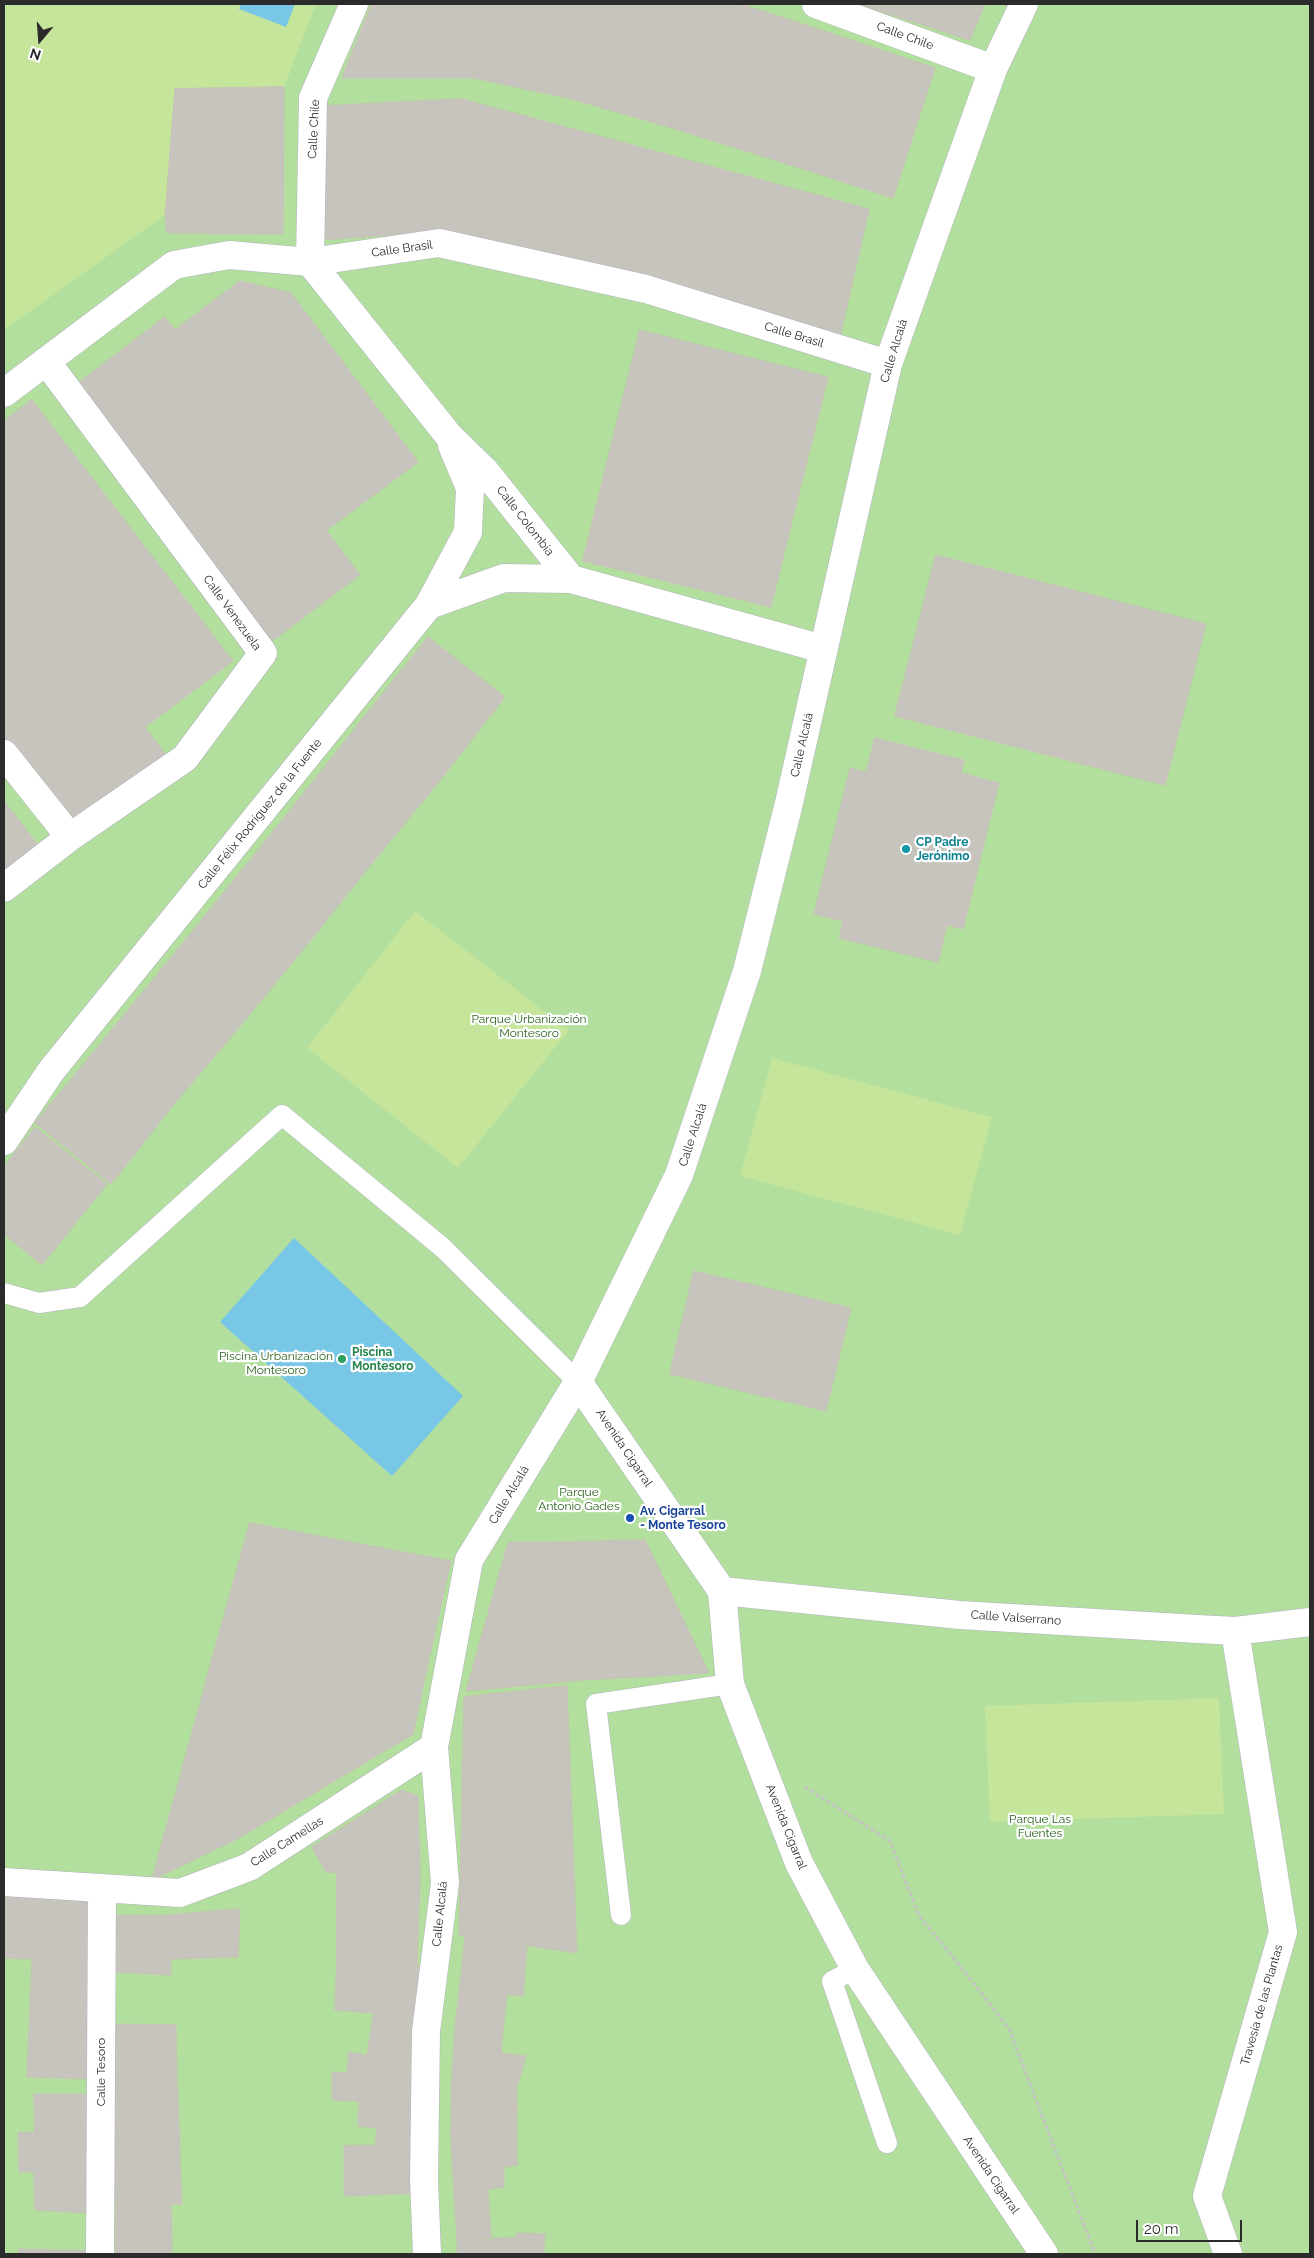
<!DOCTYPE html>
<html>
<head>
<meta charset="utf-8">
<style>
	body { margin:0 }
	#map { position:relative; width:1314px; height:2258px; overflow:hidden; background:#ece6de; font-family:Raleway,sans-serif }
	canvas { display:block }
	.frame { position:absolute; inset:0; border:5px solid #2b2b2b; pointer-events:none }
	.north { position:absolute; left:15px; top:15px; width:50px; height:50px; -webkit-text-stroke:4px #fff; paint-order:stroke; rotate:198deg; font-size:14px; font-weight:700; line-height:20px; text-align:center; color:#2b2b2b }
	.north::after { content:''; display:block; margin:auto; width:18px; height:22px; background:#2b2b2b; clip-path:polygon(50% 0,100% 100%,50% 72%,0 100%) }
	.scale { position:absolute; left:1136px; top:2220px; width:106px; height:22px; box-sizing:border-box; border:2px solid #2b2b2b; border-top:0; padding-left:6px; font-size:15px; line-height:18px; white-space:nowrap; color:#2b2b2b; -webkit-text-stroke:4px #fff; paint-order:stroke }
</style>
</head>
<body>
<div id="map">
<canvas width="1314" height="2258"></canvas>
<div class="frame"></div>
<div class="north">N</div>
<div class="scale">20 m</div>
</div>
<script>
const c = document.querySelector('canvas').getContext('2d');
c.lineJoin = 'round';
function paint(path, color) { c.fillStyle = color; c.fill(path, 'evenodd'); }
function stroke(path, color, width, dash) { c.strokeStyle = color; c.lineWidth = width; c.lineCap = dash ? 'butt' : 'round'; c.setLineDash(dash || []); c.stroke(path); }
function drawText(font, color, halo, rows, align = 'center') {
  c.font = font + ' Raleway,sans-serif'; c.lineWidth = 4.5; c.setLineDash([]); c.textBaseline = 'middle'; c.strokeStyle = halo; c.fillStyle = color; for (const [text, x, y, turn = 0] of rows) {
    c.save(); c.translate(x, y); c.rotate((+turn || 0) * Math.PI / 180); c.textAlign = isNaN(turn) ? turn : align; if (halo) c.strokeText(text, 0, 0); c.fillText(text, 0, 0); c.restore();
  }
}
const green = new Path2D(`
	M4,4H1310V2254H4Z`);
const pitch = new Path2D(`
	M4,4H316L284,87L175,89L165,215L4,330Z
	M415,911L569,1030L458,1168L307,1048Z
	M772,1058L992,1117L960,1235L740,1176Z
	M1219,1698L1224,1814L990,1822L985,1706Z`);
const water = new Path2D(`
	M241,4H295L286,27L239,9Z
	M294,1238L463,1396L392,1476L220,1322Z`);
const building = new Path2D(`
	M372,4H487L474,78H342Z
	M487,4H595L572,99L474,78Z
	M595,4H708L669,127L572,99Z
	M708,4H741L818,29L775,160L669,127Z
	M859,4H985L970,40Z
	M818,29L935,68L893,198L775,160Z
	M284,87L283,234L167,233L165,215L175,89Z
	M462,99L869,209L839,342L442,231Z
	M462,99L442,231L321,240L326,106Z
	M240,281L291,293L418,462L327,530L175,330Z
	M165,317L360,575L271,642L77,384Z
	M640,330L828,377L799,493L611,447Z
	M32,400L233,661L145,727L4,544V421Z
	M611,447L799,493L771,607L583,561Z
	M4,544L166,755L72,827L4,738Z
	M936,555L1206,624L1165,785L895,716Z
	M428,637L505,697L438,783L361,721Z
	M361,721L438,783L373,862L297,802Z
	M875,738L964,760L961,773L999,783L963,929L947,925L938,962L839,938L843,921L814,914L850,768L866,772Z
	M4,801L40,848L4,876Z
	M297,802L373,862L306,946L230,885Z
	M230,885L306,946L241,1025L166,964Z
	M166,964L241,1025L175,1103L102,1042Z
	M102,1042L175,1103L111,1184L35,1123Z
	M35,1127L107,1184L42,1265L4,1234V1167Z
	M694,1271L851,1308L826,1411L670,1374Z
	M250,1523L451,1561L429,1659L294,1650L221,1627Z
	M645,1540L709,1673L583,1680L574,1542Z
	M574,1542L583,1680L466,1691L508,1543Z
	M221,1627L294,1650L239,1838L152,1880Z
	M294,1650L429,1659L413,1734L239,1838Z
	M567,1686L577,1953L459,1935L464,1697Z
	M402,1790L418,1796L420,1877L326,1872L312,1847Z
	M337,1873L420,1877L417,1967L337,1965Z
	M4,1893L98,1897L91,2079L27,2077L32,1959L4,1958Z
	M240,1909L238,1957L171,1959V1915Z
	M114,1915H171V1975L113,1972Z
	M465,1936L527,1946L523,1996L460,1989Z
	M337,1965L424,1966L421,2010L375,2005L374,2013L335,2010Z
	M460,1989L507,1994L503,2029L456,2022Z
	M375,2005L421,2010L418,2053L369,2044Z
	M456,2022L503,2029L501,2053L454,2047Z
	M114,2024L176,2025L177,2077L114,2075Z
	M369,2044L418,2053L416,2097L360,2095V2101L332,2100V2072L347,2073L349,2052L367,2055Z
	M454,2047L526,2056L517,2087L452,2082Z
	M114,2075L177,2077L179,2125L113,2123Z
	M452,2082L517,2087V2107H502L503,2131L451,2138Z
	M34,2094H88L89,2132L35,2133Z
	M360,2095L419,2097L418,2145L375,2146L377,2128L358,2126Z
	M502,2107H517V2165L453,2175L451,2138L503,2131Z
	M113,2123L179,2125L180,2165L114,2168Z
	M89,2132V2172H19L18,2133Z
	M418,2145V2193L344,2196V2146Z
	M180,2165L182,2204L116,2207L114,2168Z
	M504,2167V2187L488,2189L491,2240L457,2239L453,2175Z
	M34,2172H89L91,2213L35,2210Z
	M171,2205L172,2254H116V2207Z
	M517,2233L545,2234L544,2254H515Z
	M517,2238L515,2254H457V2239Z
	M19,2249L93,2251V2254H19Z`);
const path = new Path2D(`
	M805,1787L890,1841L919,1916L957,1962L1009,2029L1095,2254`);
const lane = new Path2D(`
	M4,1293L39,1303L80,1297L282,1115L443,1248L578,1382
	M621,1915L596,1704L730,1684
	M855,1969L832,1981L887,2143`);
const street = new Path2D(`
	M354,4L313,98L310,262L449,436L485,471L571,579L823,649
	M816,4L993,69
	M4,393L174,265L229,255L310,262L439,243L646,289L888,364
	M429,605L468,532L470,488L452,445
	M4,754L70,837
	M4,888L70,837L185,758L263,653L46,361
	M4,1141L51,1071L429,605L504,578L571,579
	M578,1382L722,1591L730,1684L799,1863L855,1969L1044,2254
	M722,1591L960,1615L1198,1629L1235,1631L1310,1622
	M4,1882L180,1893L249,1867L434,1747
	M100,2254L102,1890
	M427,2254L424,2180L426,2031L445,1883L434,1747L469,1560L578,1382L679,1175L747,971L789,803L888,364L993,69L1024,4
	M1228,2254L1207,2196L1283,1932L1235,1631`);
const markers = [
	[906,849,5,"#0f9aa8"],
	[342,1359,5,"#2e9e5b"],
	[630,1518,5,"#1a4fb4"]
];
const streetNames = [
	["Calle Chile",905,36,20],
	["Calle Chile",314,129,-87],
	["Calle Brasil",402,249,-8],
	["Calle Brasil",794,335,17],
	["Calle Alcalá",894,351,-73],
	["Calle Colombia",525,521,52],
	["Calle Venezuela",232,613,54],
	["Calle Alcalá",802,745,-77],
	["Calle Félix Rodríguez de la Fuente",260,814,-51],
	["Calle Alcalá",693,1135,-72],
	["Avenida Cigarral",624,1448,56],
	["Calle Alcalá",509,1495,-59],
	["Calle Valserrano",1016,1618,4],
	["Avenida Cigarral",786,1827,68],
	["Calle Camellas",287,1842,-32],
	["Calle Alcalá",440,1914,-84],
	["Travesía de las Plantas",1262,2005,-74],
	["Calle Tesoro",101,2072,-90],
	["Avenida Cigarral",991,2175,56]
];
const cultureNames = [
	["CP Padre",916,842],
	["Jerónimo",916,856]
];
const parkNames = [
	["Parque Urbanización",529,1019],
	["Montesoro",529,1033],
	["Piscina Urbanización",276,1356],
	["Montesoro",276,1370],
	["Parque",579,1492],
	["Antonio Gades",579,1506],
	["Parque Las",1040,1819],
	["Fuentes",1040,1833]
];
const leisureNames = [
	["Piscina",352,1352],
	["Montesoro",352,1366]
];
const transitNames = [
	["Av. Cigarral",640,1511],
	["- Monte Tesoro",640,1525]
];
paint(green, '#b3df9e');
paint(pitch, '#c4e59a');
paint(water, '#78c7e7');
paint(building, '#c7c3bd');
stroke(building, '#c7c2b8', 1);
stroke(lane, '#b1b4bd', 21);
stroke(street, '#b1b4bd', 29);
stroke(path, '#c4c4c4', 3, [4, 2.5]);
stroke(lane, '#fff', 20);
stroke(street, '#fff', 28);
for (const [x, y, r, color] of markers) { const dot = new Path2D(); dot.arc(x, y, r, 0, 2 * Math.PI); c.fillStyle = color; c.fill(dot); stroke(dot, '#fff', 2); }
drawText('12px', '#2b2b2b', '#fff', streetNames);
drawText('bold 12px', '#0d838f', '#fff', cultureNames, 'left');
drawText('12px', '#2c641f', '#fff', parkNames);
drawText('bold 12px', '#27864d', '#fff', leisureNames, 'left');
drawText('bold 12px', '#164399', '#fff', transitNames, 'left');
</script>
</body>
</html>
